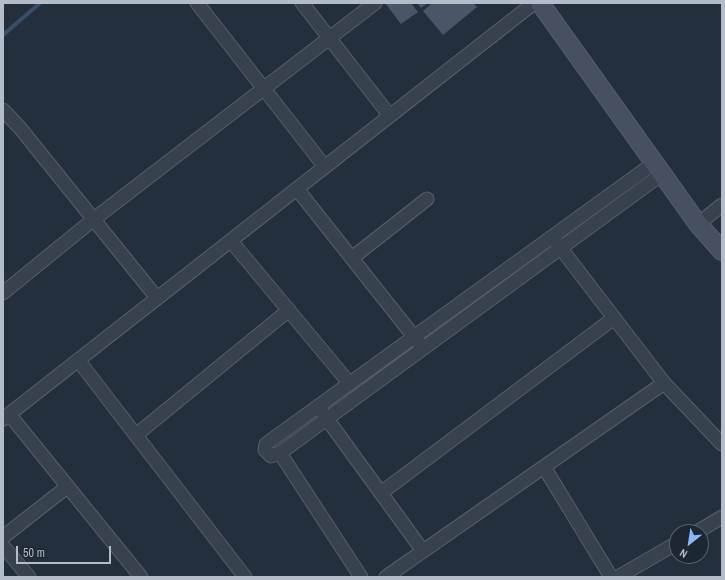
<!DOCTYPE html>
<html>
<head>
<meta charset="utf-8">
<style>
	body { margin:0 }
	#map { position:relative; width:725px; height:580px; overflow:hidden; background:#242f3e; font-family:"Archivo Narrow",sans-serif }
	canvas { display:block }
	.frame { position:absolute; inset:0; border:4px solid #b4bcc9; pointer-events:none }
	.north { position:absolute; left:669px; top:524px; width:40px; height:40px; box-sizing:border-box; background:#1d2633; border:1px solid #59626f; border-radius:50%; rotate:210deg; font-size:11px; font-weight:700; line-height:16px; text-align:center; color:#b4bcc9 }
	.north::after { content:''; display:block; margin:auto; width:14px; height:18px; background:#8bb6f7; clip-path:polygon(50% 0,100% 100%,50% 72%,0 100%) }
	.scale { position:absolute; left:16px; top:546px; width:95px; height:18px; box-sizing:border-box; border:2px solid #b4bcc9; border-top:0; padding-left:5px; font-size:12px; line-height:14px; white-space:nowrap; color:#b4bcc9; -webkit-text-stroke:3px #1d2633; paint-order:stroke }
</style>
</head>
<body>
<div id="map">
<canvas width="725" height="580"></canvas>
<div class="frame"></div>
<div class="north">N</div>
<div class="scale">50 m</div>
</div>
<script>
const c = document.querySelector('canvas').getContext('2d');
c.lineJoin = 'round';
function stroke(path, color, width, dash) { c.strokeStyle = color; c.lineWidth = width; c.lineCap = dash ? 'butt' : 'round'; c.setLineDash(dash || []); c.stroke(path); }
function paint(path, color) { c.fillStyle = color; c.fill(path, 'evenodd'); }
const stream = new Path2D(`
	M3,35L40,3`);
const building = new Path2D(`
	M385,3H411L418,12L401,24Z
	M417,3H428L421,8Z
	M432,3H473L477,7L443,35L423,11Z`);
const street = new Path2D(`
	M197,3L325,167
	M302,3L390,116
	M3,110L20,128L157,298
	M654,163L266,444L265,450L271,456L280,453L662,174
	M297,189L419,343
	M698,224L722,205
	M231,241L350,384
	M556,242L664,383L722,444
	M352,258L427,199
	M3,293L94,219L375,3
	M78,360L245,577
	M322,412L423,551
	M9,414L141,577
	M3,419L534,3
	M136,435L289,310
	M280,453L361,577
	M544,467L611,577
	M381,493L614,318
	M697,532L722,517
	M3,537L67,487
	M3,546L29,577
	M386,577L664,383
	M618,577L677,543`);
const secondary = new Path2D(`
	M540,3L698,224L722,251`);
stroke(stream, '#394d67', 4);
paint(building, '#4a5667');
stroke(street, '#565f6c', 15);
stroke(secondary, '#565f6c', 20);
stroke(street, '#38414e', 13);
stroke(secondary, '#465061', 18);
</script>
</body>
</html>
